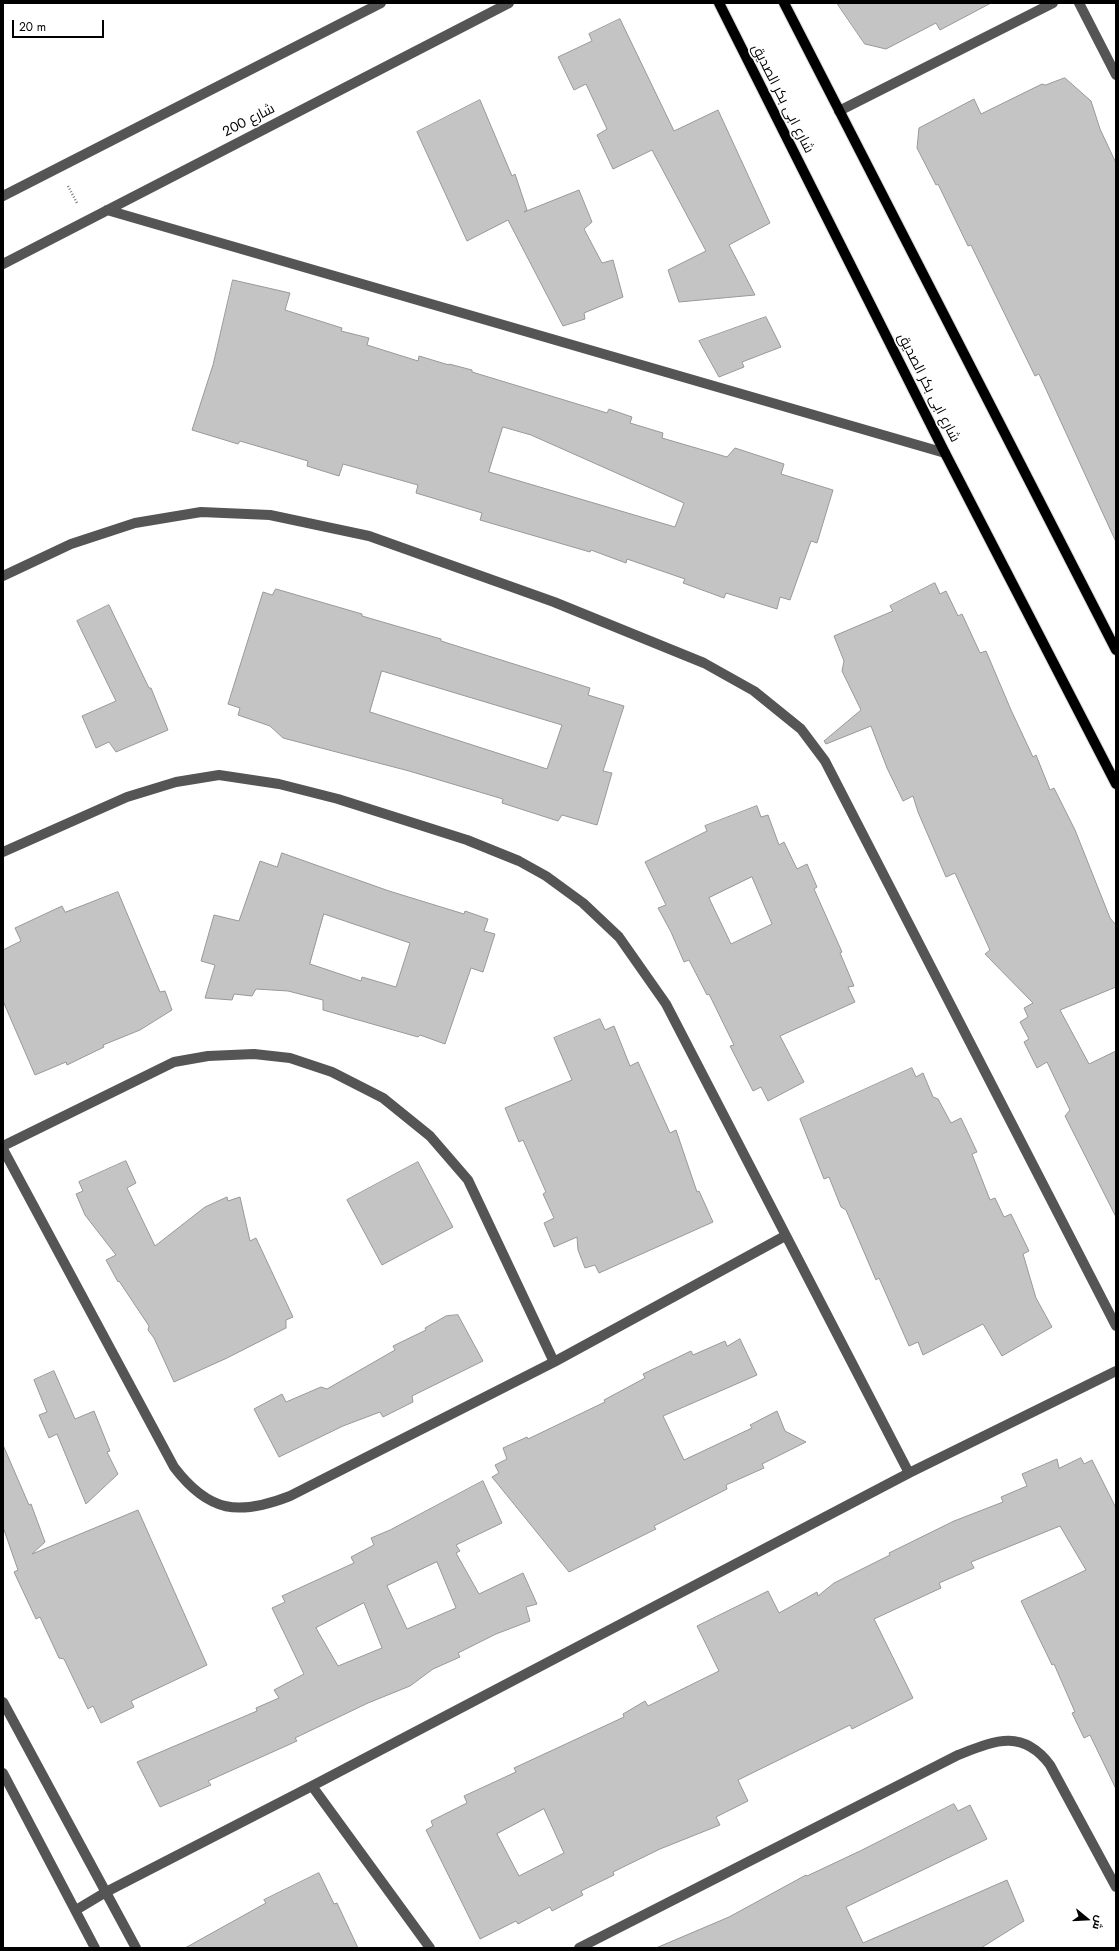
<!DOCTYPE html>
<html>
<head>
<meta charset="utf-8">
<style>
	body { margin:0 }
	#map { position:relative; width:1119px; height:1951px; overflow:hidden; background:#fff; font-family:Jost,Cairo,sans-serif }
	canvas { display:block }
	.frame { position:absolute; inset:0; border:4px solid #000; pointer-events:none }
	.north { position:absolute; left:1067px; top:1899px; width:40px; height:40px; -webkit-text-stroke:3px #fff; paint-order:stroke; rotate:108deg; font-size:11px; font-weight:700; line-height:16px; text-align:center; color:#000 }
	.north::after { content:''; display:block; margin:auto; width:14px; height:18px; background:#000; clip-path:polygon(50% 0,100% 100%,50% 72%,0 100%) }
	.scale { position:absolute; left:12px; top:20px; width:92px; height:18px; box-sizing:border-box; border:2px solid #000; border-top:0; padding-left:5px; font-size:12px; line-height:14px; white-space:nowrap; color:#000; -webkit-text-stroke:3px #fff; paint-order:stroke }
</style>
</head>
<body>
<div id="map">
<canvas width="1119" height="1951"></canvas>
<div class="frame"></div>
<div class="north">ش</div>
<div class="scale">20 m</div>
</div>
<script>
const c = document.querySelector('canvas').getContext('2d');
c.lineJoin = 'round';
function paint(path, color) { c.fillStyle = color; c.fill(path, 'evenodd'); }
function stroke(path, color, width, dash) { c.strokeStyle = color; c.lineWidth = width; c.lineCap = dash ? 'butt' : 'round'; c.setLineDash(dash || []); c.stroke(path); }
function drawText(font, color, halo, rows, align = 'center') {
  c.font = font + ' Jost,Cairo,sans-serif'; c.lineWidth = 3.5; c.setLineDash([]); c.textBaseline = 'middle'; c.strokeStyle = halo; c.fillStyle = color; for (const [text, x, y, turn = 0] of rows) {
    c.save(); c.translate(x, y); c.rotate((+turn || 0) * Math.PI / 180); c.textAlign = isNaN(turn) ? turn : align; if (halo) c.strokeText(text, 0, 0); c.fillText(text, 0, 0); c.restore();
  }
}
const building = new Path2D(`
	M837,3H991L940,30L936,23L886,49L865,44Z
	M620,19L674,131L718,110L770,223L729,245L755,295L679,302L668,270L706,251L652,150L613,169L597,135L607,129L586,84L574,90L558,57L592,41L589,34Z
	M1065,78L1091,101L1100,129L1116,163V542L1039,374L1035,376L971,245L968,246L938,184L936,185L917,148L919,128L974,99L981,114L1042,84L1045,85Z
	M480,100L512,176L515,174L527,210L524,212L579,190L592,222L584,229L602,263L613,260L623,297L584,313L585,319L563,326L508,220L467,241L417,132Z
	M233,280L290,293L285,310L342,328L341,331L369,338L367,345L418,361L419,356L449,365V364L472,370V372L607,413L609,409L632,417L630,423L663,433L662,438L727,457L735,448L784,464L781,474L833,490L817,543L811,541L790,600L780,597L777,609L726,593L724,598L683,583L685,579L627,559L626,563L591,550L590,552L480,520L482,513L416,493L418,485L343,464L339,476L307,466L308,461L240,441L238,444L192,430L213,365ZM503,427L531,435L684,503L675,527L489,472Z
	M766,317L781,347L742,362L744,367L719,377L699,341Z
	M935,583L940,594L946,591L958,616L962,614L980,653L986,651L1011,710L1033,757L1036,755L1050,790L1054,788L1075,830L1110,918L1116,925V987L1060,1010L1089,1064L1116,1051V1217L1065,1116L1070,1110L1047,1062L1037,1068L1024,1042L1029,1039L1020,1022L1028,1017L1024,1008L1033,1003L985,954L990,950L955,873L946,877L918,812L913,796L903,801L887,768L871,726L826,744L824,741L861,710L842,671L844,661L834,636L893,611L890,606Z
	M276,589L362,614V616L441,639V641L590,688L588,695L624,706L603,771L612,773L597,825L562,815L558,821L502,803L503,799L409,771L283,738L270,726L238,715L240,708L228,704L263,592L272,595ZM382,671L562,725L547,769L370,712Z
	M109,605L149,688H151L168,730L116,752L109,742L96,748L82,716L116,701L77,621Z
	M757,806L761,817L768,815L779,845L784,842L797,869L807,864L817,887L814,889L842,952L840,953L854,986L848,987L855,1002L780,1036L804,1082L768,1101L761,1087L753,1091L730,1046L734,1045L709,994L707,995L689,960L684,962L671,932L658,908L666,905L645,862L707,831L705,826ZM752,877L772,924L731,944L709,898Z
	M282,853L389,891L464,914L465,911L488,919L484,931L495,934L483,972L471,968L445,1044L420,1035L418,1037L323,1010V1000L288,991L256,989L252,996L234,994L232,1000L205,998L215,965L201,961L214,915L239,921L260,861L277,867ZM324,914L410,943L396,987L362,977L361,981L310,964Z
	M118,892L160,992L165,991L172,1010L140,1030L103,1045L104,1047L67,1065L66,1062L35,1075L3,1001V950L21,941L15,928L62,906L65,912Z
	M600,1019L605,1030L614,1026L630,1066L638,1062L670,1133L676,1130L697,1192L699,1191L713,1222L599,1273L595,1265L585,1268L578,1250L577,1237L554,1247L544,1223L554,1218L543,1194L546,1192L523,1140L519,1142L505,1108L572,1080L554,1038Z
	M912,1068L916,1077L923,1073L933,1097L938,1099L951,1123L961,1118L977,1152L972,1154L990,1200L995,1198L1004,1217L1011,1214L1029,1251L1023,1254L1036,1298L1052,1327L1002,1356L983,1324L923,1355L918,1342L909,1346L879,1278L876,1280L846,1210L841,1207L829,1177L824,1179L800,1119Z
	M126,1161L136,1183L127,1188L155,1246L205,1207L227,1197L228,1201L240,1197L250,1241L256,1238L293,1317L286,1320V1328L227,1358L174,1382L154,1338L148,1330L149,1326L119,1281L118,1282L106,1260L116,1255L85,1215L76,1194L83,1191L79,1182Z
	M418,1162L453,1227L382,1265L347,1200Z
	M458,1315L483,1361L412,1396L413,1402L383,1417L380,1412L343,1426L279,1457L254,1409L282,1394L286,1402L321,1387L327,1389L395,1350L393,1346L426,1330L425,1328L446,1316Z
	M740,1339L757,1375L663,1416L684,1460L752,1428L750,1425L777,1411L785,1431L806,1442L762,1464L764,1468L726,1485L727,1489L654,1526L656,1529L569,1572L492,1477L499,1473L495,1465L507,1459L503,1448L527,1437L528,1439L605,1402L604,1400L645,1378L643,1374L691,1351L693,1355L725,1341L727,1346Z
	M54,1371L75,1419L94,1411L110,1451L107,1452L118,1474L86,1504L57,1434L49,1438L39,1415L47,1412L34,1380Z
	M3,1445L29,1505L31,1504L45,1542L32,1554L138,1510L207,1665L131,1701L134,1707L101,1723L93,1706L88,1709L64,1659L59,1658L40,1617L36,1619L14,1572L18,1570L3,1527Z
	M1081,1458L1084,1464L1092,1460L1116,1508V1789L1090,1735L1084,1738L1072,1713L1075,1712L1054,1664L1052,1665L1021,1601L1086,1570L1060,1526L971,1562L974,1568L939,1583L941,1588L874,1619L913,1698L852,1729L850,1725L738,1780L748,1801L716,1817L720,1825L660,1849L613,1872L614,1875L581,1891L583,1895L552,1911L550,1907L518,1924L516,1921L480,1939L426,1830L433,1826L431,1821L467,1803L464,1796L516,1772L514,1768L624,1717L623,1714L645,1701L648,1706L719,1671L697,1626L768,1591L779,1613L817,1592L818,1596L834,1583L890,1555L889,1553L954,1521L1003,1502L1001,1497L1027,1486L1022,1474L1057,1459L1059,1468ZM544,1809L564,1853L519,1876L497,1834Z
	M483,1481L502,1523L456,1545L460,1551L456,1553L479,1594L523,1573L537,1604L526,1607L530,1621L496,1634L458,1653L460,1657L433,1669L410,1686L368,1703L295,1738L297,1741L208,1781L211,1785L160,1807L137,1762L257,1711L256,1708L279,1698L274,1690L304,1674L272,1608L285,1602L282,1596L354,1563L351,1557L374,1545L371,1538L390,1530ZM437,1562L456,1608L407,1629L387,1586ZM364,1603L382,1648L338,1666L316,1628Z
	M954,1804L958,1811L970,1805L987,1839L846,1907L863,1943L1007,1880L1024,1921L981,1948H656L729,1917L806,1875L807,1876L860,1851Z
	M319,1873L334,1904L337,1903L358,1948H185L266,1903L264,1900Z`);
const path = new Path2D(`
	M68,186L77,203`);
const minor = new Path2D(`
	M1079,3L1116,75
	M839,111L1053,3
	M3,196L381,3
	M107,210L945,453
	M3,264L509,3
	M3,576L71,544L135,523L201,512L270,515L369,536L554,602L704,663L754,691L801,729L825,761L1116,1326
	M3,852L127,797L176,782L219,775L279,784L338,799L467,840L519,861L546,876L583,903L619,937L666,1004L909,1473
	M3,1146L174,1062L208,1056L254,1054L290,1058L332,1072L383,1098L430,1136L468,1180L554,1362
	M3,1149L174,1467C209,1513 239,1516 290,1496L554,1362L785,1236
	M3,1702L136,1948
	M3,1773L95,1948
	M312,1786L430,1948
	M76,1910L106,1892L312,1786L909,1473L1116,1371
	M579,1948L958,1755C994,1741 1022,1728 1050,1765L1116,1887`);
const major = new Path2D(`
	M719,3L945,453L1116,784
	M784,3L1116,650`);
const streetNames = [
	["شارع ابى بكر الصديق",782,99,63],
	["شارع 200",249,121,-27],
	["شارع ابى بكر الصديق",928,388,63]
];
paint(building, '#c4c4c4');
stroke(building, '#999', 1);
stroke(major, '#dbdbdb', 12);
stroke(path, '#777', 2.5, [1, 2]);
stroke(minor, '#555', 10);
stroke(major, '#000', 10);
drawText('14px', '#000', '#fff', streetNames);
</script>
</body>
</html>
